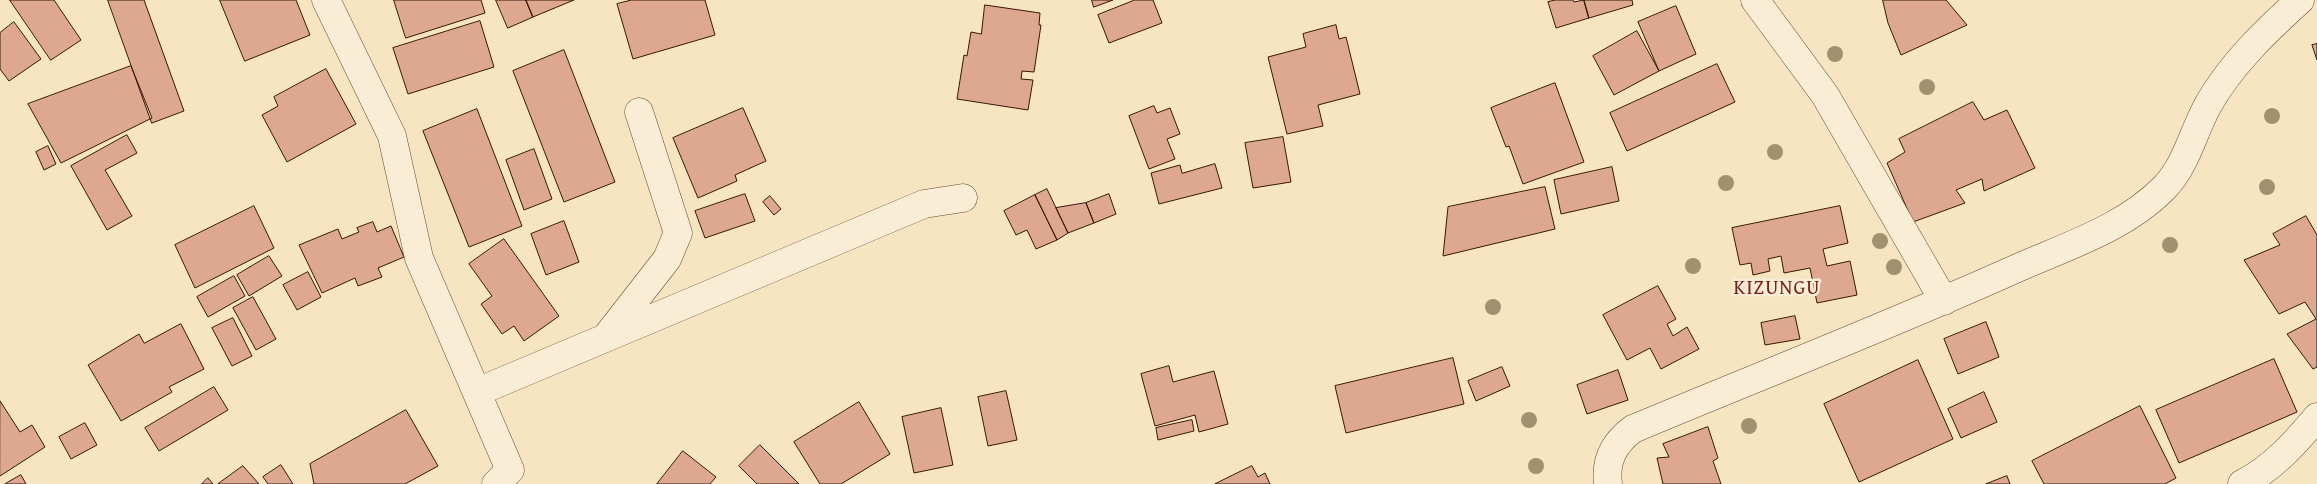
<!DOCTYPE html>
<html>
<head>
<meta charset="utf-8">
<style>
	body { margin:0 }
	canvas { display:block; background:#f7e4c0 }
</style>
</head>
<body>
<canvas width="2317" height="484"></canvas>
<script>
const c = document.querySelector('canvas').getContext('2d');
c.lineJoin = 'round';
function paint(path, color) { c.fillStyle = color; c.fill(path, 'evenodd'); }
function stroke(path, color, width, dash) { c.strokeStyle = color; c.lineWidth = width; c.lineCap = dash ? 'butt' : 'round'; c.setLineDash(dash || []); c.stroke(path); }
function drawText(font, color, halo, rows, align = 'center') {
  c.font = font + ' "Gentium Book Plus",serif'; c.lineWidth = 5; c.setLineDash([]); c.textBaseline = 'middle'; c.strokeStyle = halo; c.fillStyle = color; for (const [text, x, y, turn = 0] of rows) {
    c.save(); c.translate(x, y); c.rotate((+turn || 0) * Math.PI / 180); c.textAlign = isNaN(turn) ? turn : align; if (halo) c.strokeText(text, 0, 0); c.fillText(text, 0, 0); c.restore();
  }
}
const building = new Path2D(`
	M10,0H54L81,40L51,60Z
	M108,0H144L184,111L152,123Z
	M220,0H296L310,35L245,61Z
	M394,0H481L485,13L406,38Z
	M496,0H526L533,17L508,28Z
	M526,0H574L533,17Z
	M632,0H705L715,35L633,59L617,4Z
	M1092,0H1113L1094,7Z
	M1135,0H1153L1162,23L1109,43L1098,15Z
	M1556,0H1573L1574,2L1584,0L1589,18L1556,28L1548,2Z
	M1584,0H1632L1633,5L1589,18Z
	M1883,0H1946L1967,25L1901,55L1888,23Z
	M985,5L1040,13L1039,25H1041L1034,72L1022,71L1021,79L1033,80L1028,110L957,99L964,55L967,56L971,32L981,34Z
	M1676,6L1696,54L1659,71L1638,22Z
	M480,21L494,67L408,94L393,48Z
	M14,22L41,59L9,81L0,69V33Z
	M1336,25L1339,39L1346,37L1360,94L1318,105L1323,126L1287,134L1268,57L1306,47L1303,34Z
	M1637,31L1659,71L1614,95L1593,56Z
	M2317,44V60L2312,45Z
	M564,50L615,182L564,202L513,71Z
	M1717,64L1735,102L1627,151L1610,113Z
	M131,66L152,118L61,163L28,104Z
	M326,69L356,124L287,162L262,115L278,106L274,97Z
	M1555,83L1584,162L1523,184L1509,146L1506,147L1491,108Z
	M1973,102L1984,120L2007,110L2035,168L1984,191L1982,179L1956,190L1965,203L1913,222L1887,163L1905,152L1899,139Z
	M1154,106L1157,113L1170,108L1180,134L1167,139L1175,159L1149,169L1129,116Z
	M743,108L766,161L735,175L737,181L698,198L673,138Z
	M477,109L522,226L469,247L423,131Z
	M127,135L137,153L105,170L132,216L107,230L71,166Z
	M1283,137L1291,182L1253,188L1245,143Z
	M48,146L56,164L44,170L36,152Z
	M534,149L552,199L524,210L506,160Z
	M1215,164L1222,188L1159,204L1151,173L1180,165L1182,173Z
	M1612,167L1619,201L1561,214L1554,180Z
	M1545,187L1555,229L1443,256L1448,207Z
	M1047,189L1068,233L1057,240L1035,195Z
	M745,194L755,221L705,238L695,211Z
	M1109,194L1116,214L1094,223L1086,203Z
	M1035,195L1057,240L1036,249L1027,230L1016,235L1004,211Z
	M770,196L781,209L774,215L763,202Z
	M1086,203L1094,223L1068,233L1056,208Z
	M254,206L274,248L195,288L175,245Z
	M1840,206L1848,243L1823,249L1827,266L1850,261L1857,295L1817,303L1810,268L1784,273L1781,256L1768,259L1770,271L1753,275L1751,263L1740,265L1732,228Z
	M2306,216L2317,235V367L2313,369L2287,334L2316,319L2305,302L2279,314L2244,260L2280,245L2273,234Z
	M564,221L579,262L546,275L531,234Z
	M373,222L377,232L391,226L404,257L378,268L382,277L358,286L355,278L322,293L299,245L338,229L342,239L359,232L357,228Z
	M504,239L559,316L524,341L514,326L502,334L481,304L492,296L469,264Z
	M269,256L282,276L249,296L237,275Z
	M308,272L321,297L297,310L283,285Z
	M234,276L245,296L208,317L197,297Z
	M1658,286L1676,319L1667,324L1673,336L1687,327L1699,349L1661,369L1650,348L1627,360L1603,315Z
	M253,297L276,339L256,350L233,308Z
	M1795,316L1800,339L1765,345L1761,323Z
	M233,318L252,356L232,366L212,328Z
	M1986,322L1999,357L1958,374L1944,339Z
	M181,324L204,369L169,387L172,392L121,421L88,365L139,334L144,343Z
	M1453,358L1464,404L1346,433L1335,386Z
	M2274,359L2297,412L2179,463L2156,410Z
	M1918,360L1953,439L1859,482L1824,404Z
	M1169,366L1173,382L1214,371L1228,424L1199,432L1195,415L1155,426L1141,374Z
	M1502,367L1510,386L1476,401L1468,381Z
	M1618,370L1628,400L1587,414L1577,385Z
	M214,387L228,410L159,451L145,428Z
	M1006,391L1017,440L988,446L978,397Z
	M1984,392L1997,422L1961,438L1948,409Z
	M0,401L20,432L32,425L45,447L0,476Z
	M859,402L890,454L841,484H820L794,442Z
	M2140,406L2176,478L2165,484H2044L2032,461Z
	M941,408L953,465L914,473L902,417Z
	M406,410L438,466L405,484H314L310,464Z
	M1192,420L1194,431L1158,440L1156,428Z
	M85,423L97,445L71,459L59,437Z
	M1708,427L1718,458L1713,461L1721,484H1663L1657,458L1669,457L1663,444Z
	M760,445L799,484H757L739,466Z
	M683,451L716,477L710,484H657Z
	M281,465L293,484H268L263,477Z
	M243,466L259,484H218Z
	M1252,466L1258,477L1265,473L1270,484H1215Z
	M21,475L26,484H5Z
	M2007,476L2010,484H1986Z
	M208,478L213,484H202Z`);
const minor = new Path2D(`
	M326,0L392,136L419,258L510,470L496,484
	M1755,0L1825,95L1944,301
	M607,336L667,259L678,233L639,112
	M477,392L924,204L963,198
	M1608,484C1605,460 1614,443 1633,429C1760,376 1888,326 2013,270C2064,247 2124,229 2164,188C2186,166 2193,132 2208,105C2231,64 2266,31 2300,0
	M2242,484C2273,468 2295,443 2317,417`);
const trees = [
	[1835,54],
	[1927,87],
	[2272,116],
	[1775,152],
	[1726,183],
	[2267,187],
	[1880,241],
	[2170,245],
	[1693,266],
	[1894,267],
	[1493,307],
	[1529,420],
	[1749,426],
	[1536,466]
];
const quarterNames = [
	["KIZUNGU",1777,289]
];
paint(building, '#dea790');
stroke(building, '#361808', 1);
stroke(minor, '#664b36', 29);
stroke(minor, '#faedd6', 28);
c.fillStyle = '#a39071';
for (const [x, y] of trees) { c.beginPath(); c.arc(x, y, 8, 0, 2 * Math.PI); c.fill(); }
c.letterSpacing = '1px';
drawText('20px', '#7a1f14', '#faedd6', quarterNames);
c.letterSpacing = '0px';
</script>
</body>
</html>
